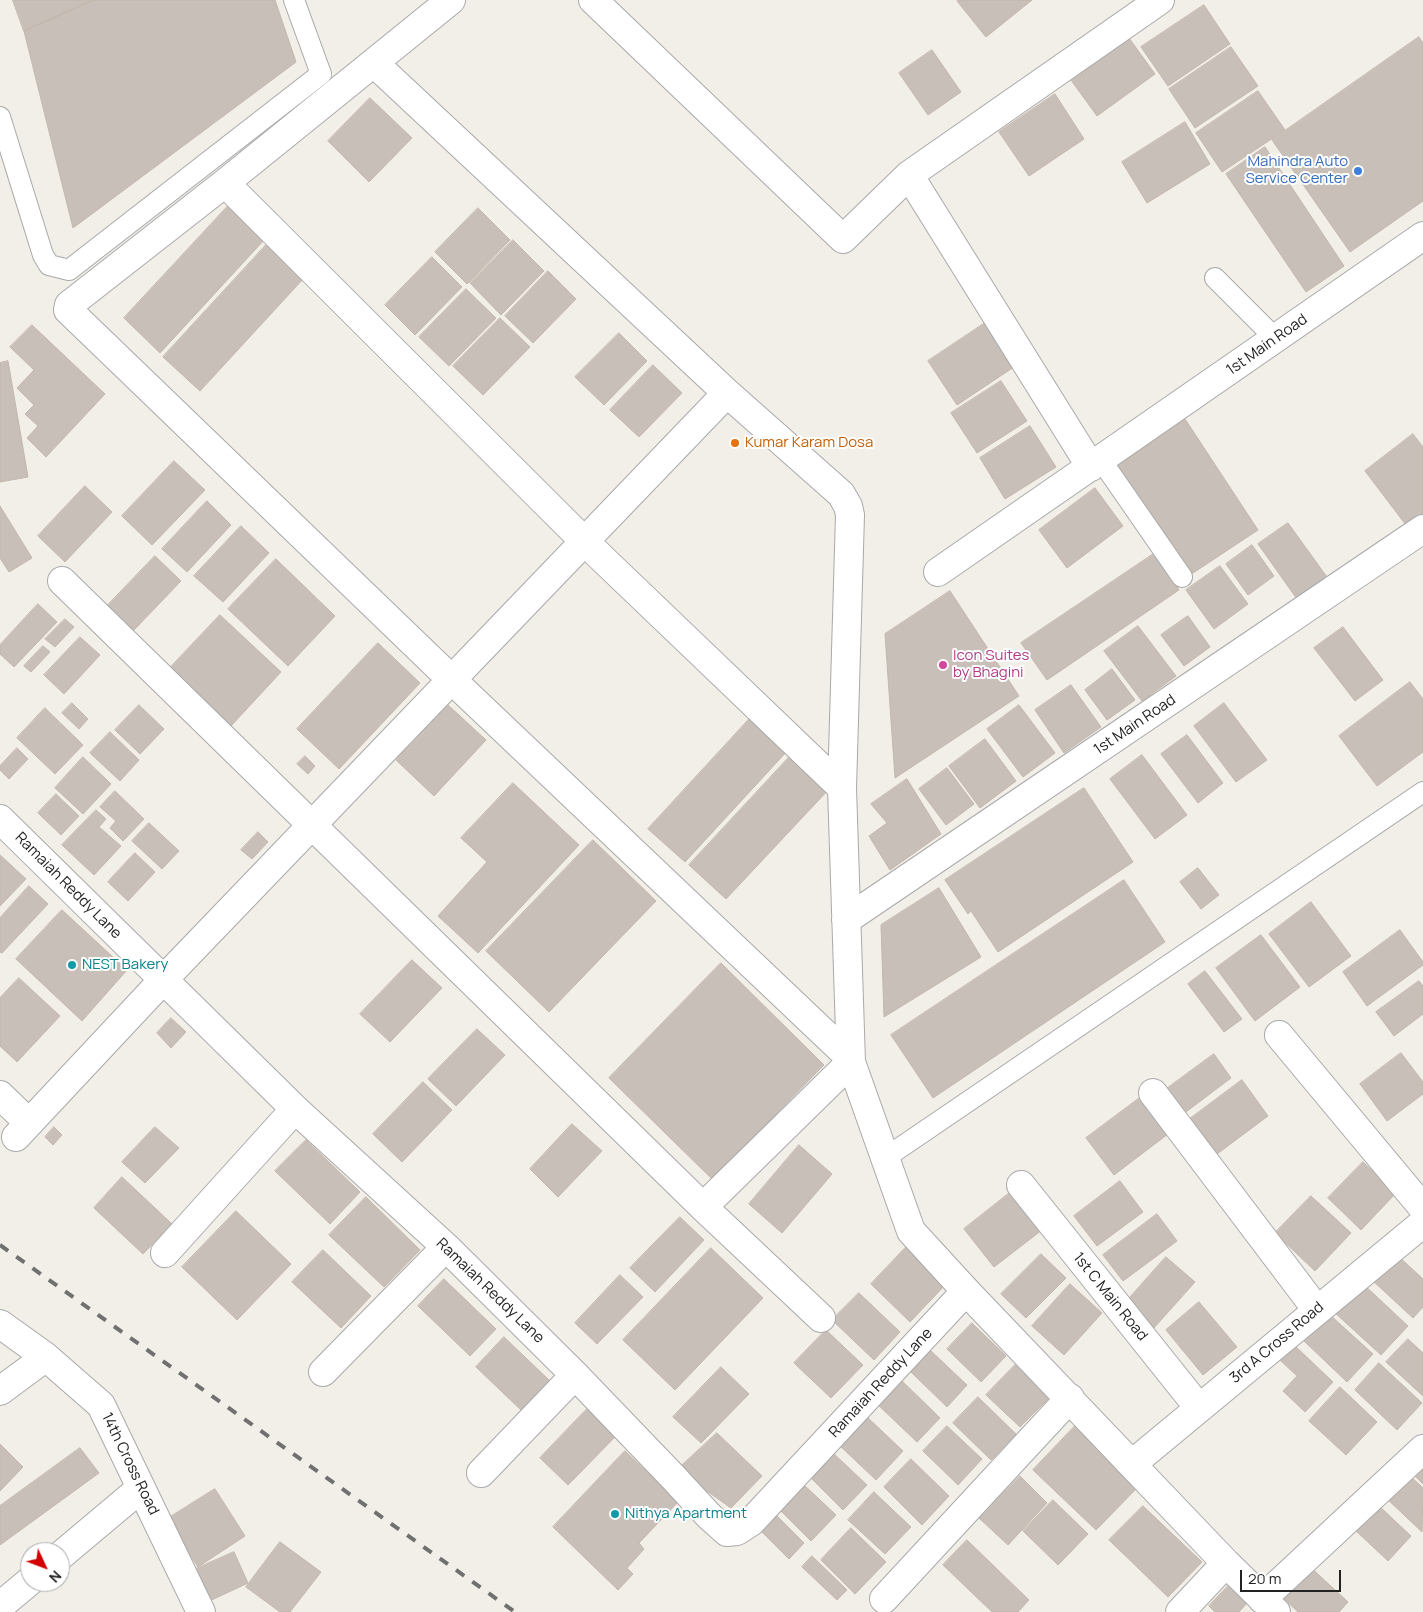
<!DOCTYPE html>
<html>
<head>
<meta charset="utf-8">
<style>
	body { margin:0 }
	#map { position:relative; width:1423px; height:1612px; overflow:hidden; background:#f2efe9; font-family:Manrope,sans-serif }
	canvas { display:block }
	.north { position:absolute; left:20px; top:1542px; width:50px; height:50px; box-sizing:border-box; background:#fff; border:1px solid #a7a7a7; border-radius:50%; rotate:133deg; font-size:14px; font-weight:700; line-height:20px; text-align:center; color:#222 }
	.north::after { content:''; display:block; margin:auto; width:18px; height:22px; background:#d40000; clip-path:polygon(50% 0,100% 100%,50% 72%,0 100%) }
	.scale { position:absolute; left:1240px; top:1570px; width:101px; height:22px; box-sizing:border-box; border:2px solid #222; border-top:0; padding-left:6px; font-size:15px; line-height:18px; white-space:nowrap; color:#222; -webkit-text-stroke:4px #fff; paint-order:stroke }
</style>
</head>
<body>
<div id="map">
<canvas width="1423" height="1612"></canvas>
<div class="north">N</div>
<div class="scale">20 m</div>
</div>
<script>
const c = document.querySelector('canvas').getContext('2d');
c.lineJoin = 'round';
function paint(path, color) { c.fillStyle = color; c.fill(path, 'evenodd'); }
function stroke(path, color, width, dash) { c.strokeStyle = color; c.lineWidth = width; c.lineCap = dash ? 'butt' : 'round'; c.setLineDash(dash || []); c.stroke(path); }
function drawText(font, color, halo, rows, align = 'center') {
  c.font = font + ' Manrope,sans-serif'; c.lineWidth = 4; c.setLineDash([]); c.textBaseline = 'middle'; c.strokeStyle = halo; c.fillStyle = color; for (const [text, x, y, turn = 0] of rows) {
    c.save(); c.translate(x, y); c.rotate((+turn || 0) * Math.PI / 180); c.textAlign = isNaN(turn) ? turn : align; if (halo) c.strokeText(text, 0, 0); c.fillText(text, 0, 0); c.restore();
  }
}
const building = new Path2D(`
	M13,0H94L24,31Z
	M94,0H275L296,62L73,228L24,31Z
	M958,0H1032L986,37L957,1Z
	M1204,5L1230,44L1168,86L1141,47Z
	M1419,37L1423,43V201L1350,252L1272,140Z
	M1129,38L1155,74L1097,116L1071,80Z
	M1231,47L1258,86L1195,128L1169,89Z
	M932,50L961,92L928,115L899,73Z
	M1258,91L1285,130L1222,172L1196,133Z
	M1055,94L1084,139L1029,176L999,132Z
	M370,98L412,138L369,182L328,141Z
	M1185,122L1210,164L1147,203L1122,162Z
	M1265,147L1344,266L1306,292L1226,174Z
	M228,206L265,239L160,353L124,318Z
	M478,208L510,240L467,284L435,252Z
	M513,240L544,271L501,315L470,283Z
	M267,244L304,278L200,391L163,357Z
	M432,257L462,287L415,335L385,305Z
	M548,271L576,299L533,343L505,316Z
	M466,289L496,318L449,366L419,337Z
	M500,318L530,347L483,395L453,366Z
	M985,323L1014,367L957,405L928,361Z
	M32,325L105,394L46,457L27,438L38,426L25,414L34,405L17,388L34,370L10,347Z
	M619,333L647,361L604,405L575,377Z
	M8,361L28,477L0,482V363Z
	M653,365L682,393L639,437L610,410Z
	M1001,381L1027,421L977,453L951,413Z
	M1185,419L1258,530L1190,575L1117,464Z
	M1030,426L1056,467L1005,499L980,458Z
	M1413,434L1423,447V518L1409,529L1365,471Z
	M174,461L205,490L152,545L122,516Z
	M85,486L112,512L65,562L38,536Z
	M1095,488L1123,526L1067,568L1039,530Z
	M207,501L231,525L187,572L162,549Z
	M0,506L32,558L9,572L0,558Z
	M1288,523L1327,577L1297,599L1258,544Z
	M241,526L269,553L223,602L194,576Z
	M1252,545L1274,576L1248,595L1226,564Z
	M1155,553L1179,590L1047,680L1021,643Z
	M155,556L181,581L134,630L108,605Z
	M276,559L335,616L288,666L228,609Z
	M1220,566L1248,604L1214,629L1186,590Z
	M950,591L1019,696L895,778L885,634Z
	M38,604L57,622L14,667L0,654V645Z
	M220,615L281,672L230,727L169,669Z
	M1188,616L1210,647L1184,666L1161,635Z
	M65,619L74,627L55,647L45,639Z
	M1138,626L1176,676L1142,701L1104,651Z
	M1343,627L1383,680L1355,701L1314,648Z
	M80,637L100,655L64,694L44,675Z
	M378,643L420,683L339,769L297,729Z
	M43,646L50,652L31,672L24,666Z
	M1112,669L1135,700L1107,720L1085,690Z
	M1410,682L1423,699V752L1377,786L1339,736Z
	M1071,685L1101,727L1064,753L1035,710Z
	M72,703L88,719L79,729L62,713Z
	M1224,703L1267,760L1236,782L1194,726Z
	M139,705L164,729L140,754L115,730Z
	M448,705L486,740L434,796L396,760Z
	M1019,705L1055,753L1023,777L987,729Z
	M45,708L83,745L55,774L17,738Z
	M753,715L789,749L685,862L648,829Z
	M110,732L139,760L120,781L90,753Z
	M1187,735L1223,783L1198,803L1161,754Z
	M985,739L1016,781L980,808L949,766Z
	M17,748L28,759L9,779L0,770V766Z
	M794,752L831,787L726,899L689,865Z
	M1142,755L1187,815L1155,839L1110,779Z
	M305,756L315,766L308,774L297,764Z
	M83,757L111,784L83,814L55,788Z
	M947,768L974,804L946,825L919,789Z
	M907,779L941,834L890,870L869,836L887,823L871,804Z
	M513,783L579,845L478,953L438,916L487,862L461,838Z
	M1084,788L1133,862L998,952L971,911L968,914L945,880Z
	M115,791L144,819L123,841L110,828L116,821L100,807Z
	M56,794L79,816L61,835L38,813Z
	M96,810L106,819L99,827L121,846L94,875L62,845Z
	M149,823L179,851L162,869L132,841Z
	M258,832L268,842L252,859L241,850Z
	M593,840L656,901L549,1012L486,951Z
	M135,853L155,872L128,901L108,882Z
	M0,855L26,879L0,906Z
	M1198,868L1219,895L1201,909L1180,882Z
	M1124,880L1165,942L933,1098L891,1035Z
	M29,886L48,904L2,953L0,952V918Z
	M939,888L981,957L884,1017L881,925Z
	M1311,902L1351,956L1309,987L1269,934Z
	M62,910L127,970L82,1021L16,959Z
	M1400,930L1423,962V965L1367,1006L1343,972Z
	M1261,935L1300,987L1255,1021L1216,968Z
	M412,960L442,988L390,1042L360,1014Z
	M721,963L824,1065L712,1179L609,1078Z
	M1205,971L1242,1019L1224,1032L1188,984Z
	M19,978L60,1016L17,1062L0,1046V998Z
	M1419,981L1423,986V1014L1394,1036L1376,1012Z
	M171,1018L186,1032L171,1048L157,1033Z
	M477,1029L505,1055L456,1106L428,1079Z
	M1401,1053L1423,1082V1094L1387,1121L1360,1084Z
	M1214,1054L1231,1078L1182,1115L1165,1090Z
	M1242,1080L1268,1116L1213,1157L1187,1121Z
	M423,1082L452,1110L402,1162L373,1134Z
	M1141,1097L1168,1134L1114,1175L1086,1138Z
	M572,1124L602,1151L558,1197L530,1169Z
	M54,1127L62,1135L53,1145L45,1137Z
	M155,1127L179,1148L145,1183L122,1162Z
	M306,1140L360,1192L330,1224L275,1171Z
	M799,1145L832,1174L782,1233L749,1204Z
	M1363,1162L1396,1193L1361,1230L1328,1198Z
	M122,1177L172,1224L143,1254L94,1208Z
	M1120,1181L1143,1212L1097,1246L1074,1216Z
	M1012,1191L1042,1230L994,1267L964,1229Z
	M1311,1196L1351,1233L1315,1271L1275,1233Z
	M366,1197L420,1250L384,1287L329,1235Z
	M236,1211L291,1264L237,1320L182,1267Z
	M1157,1214L1177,1241L1123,1281L1103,1255Z
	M680,1217L704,1240L655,1292L630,1268Z
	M909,1244L948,1282L910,1322L871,1284Z
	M711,1248L763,1298L675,1390L623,1340Z
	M323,1250L371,1296L341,1328L292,1282Z
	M1041,1254L1066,1278L1026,1318L1001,1294Z
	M1396,1254L1423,1279V1307L1413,1318L1372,1280Z
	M1166,1257L1195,1282L1153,1329L1125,1303Z
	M620,1275L643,1297L597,1344L575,1323Z
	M444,1279L496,1329L470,1356L418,1306Z
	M1361,1282L1408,1326L1381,1355L1333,1311Z
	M1070,1284L1102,1313L1064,1355L1032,1326Z
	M859,1293L900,1332L874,1360L832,1320Z
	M1199,1302L1237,1347L1203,1375L1166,1330Z
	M1329,1314L1373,1354L1347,1382L1304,1341Z
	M972,1323L1006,1356L981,1382L947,1349Z
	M826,1330L863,1365L831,1398L794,1363Z
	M504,1337L550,1381L522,1411L476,1367Z
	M1408,1339L1423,1353V1396L1386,1362Z
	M1293,1344L1333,1382L1305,1412L1283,1391L1297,1376L1279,1359Z
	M930,1350L967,1385L947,1407L910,1371Z
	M1379,1363L1422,1403L1397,1430L1355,1390Z
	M1015,1365L1049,1398L1020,1427L986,1395Z
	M721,1367L749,1394L701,1443L673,1417Z
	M899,1378L940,1418L917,1442L876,1403Z
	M1340,1387L1377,1422L1346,1455L1309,1421Z
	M978,1397L1016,1434L991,1460L953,1423Z
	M587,1409L615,1437L568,1485L540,1458Z
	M865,1415L903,1451L876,1480L838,1444Z
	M947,1426L982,1459L958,1485L923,1451Z
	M1075,1426L1138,1487L1096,1530L1033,1470Z
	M717,1433L762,1476L731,1508L677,1470Z
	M0,1444L23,1467L0,1491Z
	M80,1448L99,1473L0,1545V1506Z
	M625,1451L678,1502L639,1543L644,1549L627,1568L633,1574L618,1590L553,1527Z
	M832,1452L867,1485L843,1510L809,1476Z
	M911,1459L949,1496L922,1525L884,1487Z
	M1423,1468V1484L1415,1476Z
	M1407,1473L1423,1488L1422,1532L1385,1497Z
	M1020,1476L1047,1503L1008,1545L979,1518Z
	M803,1484L836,1515L811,1541L779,1509Z
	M215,1489L245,1536L198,1567L167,1519Z
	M874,1492L911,1527L885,1554L848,1520Z
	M1053,1500L1088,1534L1058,1565L1023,1531Z
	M1377,1504L1411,1536L1388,1561L1354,1529Z
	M1143,1506L1202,1562L1168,1597L1109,1540Z
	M775,1514L804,1543L789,1559L760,1530Z
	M851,1528L886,1562L855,1594L821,1560Z
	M967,1540L1029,1600L1018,1612H992L943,1565Z
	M280,1542L321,1572L290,1612H280L246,1587Z
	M234,1552L248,1583L203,1604L189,1572Z
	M812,1556L847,1590L837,1600L802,1567Z
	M1306,1563L1348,1602L1339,1612H1298L1278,1593Z
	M1230,1584L1248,1602L1239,1612H1215L1209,1606Z`);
const lane = new Path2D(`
	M0,117L43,255L49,265L69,270L321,74L294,0
	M1215,278L1276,339
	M1101,460L1182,577
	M885,1158L1423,792`);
const street = new Path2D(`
	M593,0L843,239L909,175L1160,0
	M374,63L727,393L841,494L848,506L850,515L842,788L851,1062L911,1231L966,1291L1226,1563L1276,1612
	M909,175L1091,467
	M225,183L584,541L842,788
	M938,572L1423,236
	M62,581L703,1207L851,1062L845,1053L451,679L68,310L69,305L225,183L451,0
	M0,819L295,1109L446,1247L575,1375L674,1478L709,1516L727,1532L737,1531L751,1522L966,1291
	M846,920L1423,529
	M1279,1035L1423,1208
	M1153,1093L1317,1310
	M0,1095L29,1123
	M16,1137L163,980L727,393
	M1021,1185L1199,1408
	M703,1207L821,1318
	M165,1253L295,1109
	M0,1324L46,1357L101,1405L201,1612
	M323,1372L446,1247
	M0,1391L46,1357
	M1132,1464L1423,1223
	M481,1473L575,1375
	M60,1556L141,1488
	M884,1599L1070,1398
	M1262,1599L1423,1449
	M0,1606L30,1581
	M1180,1612L1226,1563`);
const rail = new Path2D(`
	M0,1245L515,1612`);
const markers = [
	[1358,171,5,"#3f7fe0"],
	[735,443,5,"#e8710a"],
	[943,665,5,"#d1479c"],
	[72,965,5,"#0f9aa8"],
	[615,1514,5,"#0f9aa8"]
];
const shopNames = [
	["Mahindra Auto",1348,162],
	["Service Center",1348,179]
];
const streetNames = [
	["1st Main Road",1267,345,-35],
	["1st Main Road",1135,725,-34],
	["Ramaiah Reddy Lane",68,886,45],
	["Ramaiah Reddy Lane",490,1291,44],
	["1st C Main Road",1110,1297,51],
	["3rd A Cross Road",1277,1343,-40],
	["Ramaiah Reddy Lane",881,1383,-47],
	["14th Cross Road",130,1464,64]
];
const foodNames = [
	["Kumar Karam Dosa",745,443]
];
const hotelNames = [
	["Icon Suites",953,656],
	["by Bhagini",953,673]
];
const cultureNames = [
	["NEST Bakery",82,965],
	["Nithya Apartment",625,1514]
];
paint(building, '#c7bfb8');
stroke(building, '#c4b6ab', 1);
stroke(lane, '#a9a9a9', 22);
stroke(street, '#a9a9a9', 30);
stroke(lane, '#fff', 20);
stroke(street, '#fff', 28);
stroke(rail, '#707070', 4, [10, 10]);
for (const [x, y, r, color] of markers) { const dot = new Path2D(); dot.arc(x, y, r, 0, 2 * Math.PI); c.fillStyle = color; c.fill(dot); stroke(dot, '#fff', 2); }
drawText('15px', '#366cbe', '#fff', shopNames, 'right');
drawText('15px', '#222', '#fff', streetNames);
drawText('15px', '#c56008', '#fff', foodNames, 'left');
drawText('15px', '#b23c85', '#fff', hotelNames, 'left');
drawText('15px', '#0d838f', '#fff', cultureNames, 'left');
</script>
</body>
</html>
